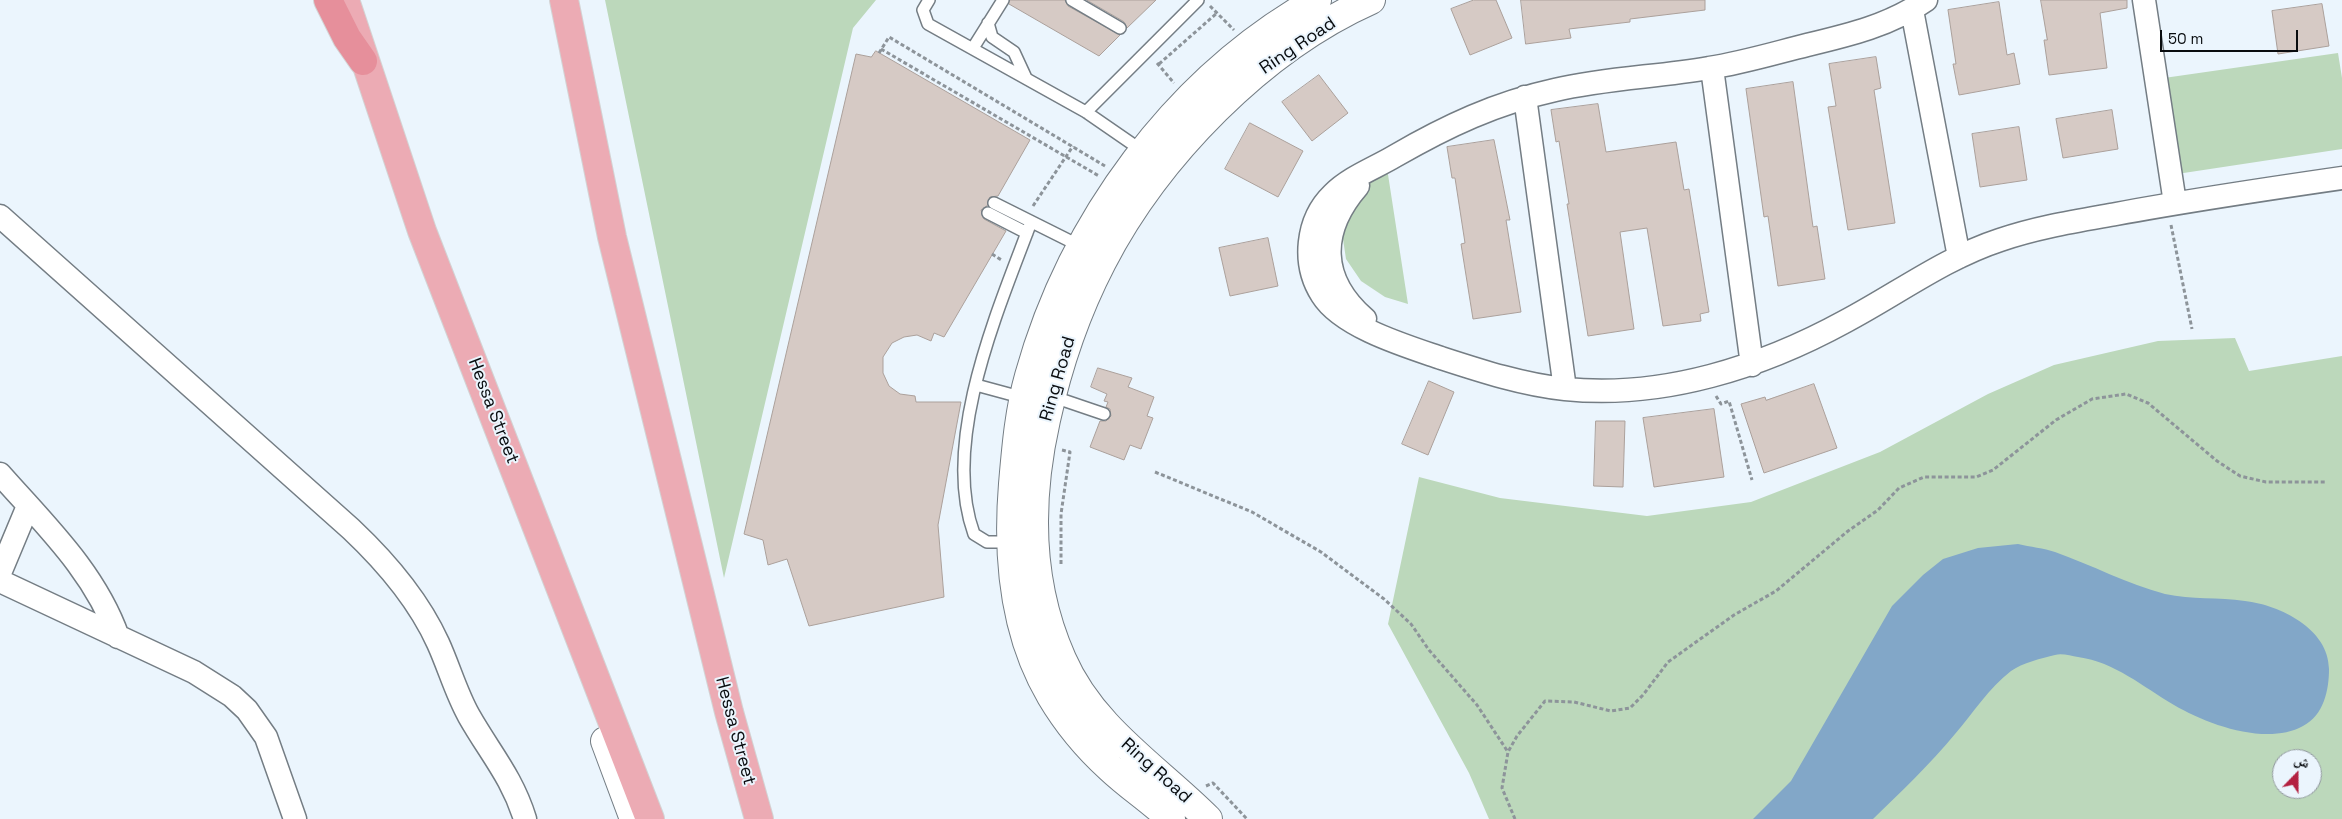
<!DOCTYPE html>
<html>
<head>
<meta charset="utf-8">
<style>
	body { margin:0 }
	#map { position:relative; width:2342px; height:819px; overflow:hidden; background:#ebf5fd; font-family:"Space Grotesk","Noto Naskh Arabic",sans-serif }
	canvas { display:block }
	.north { position:absolute; left:2272px; top:749px; width:50px; height:50px; box-sizing:border-box; background:#ebf5fd; border:1px solid #91989e; border-radius:50%; rotate:22deg; font-size:14px; font-weight:700; line-height:20px; text-align:center; color:#090c0f }
	.north::after { content:''; display:block; margin:auto; width:18px; height:22px; background:#b32141; clip-path:polygon(50% 0,100% 100%,50% 72%,0 100%) }
	.scale { position:absolute; left:2160px; top:30px; width:138px; height:22px; box-sizing:border-box; border:2px solid #090c0f; border-top:0; padding-left:6px; font-size:15px; line-height:18px; white-space:nowrap; color:#090c0f; -webkit-text-stroke:4px #ebf5fd; paint-order:stroke }
</style>
</head>
<body>
<div id="map">
<canvas width="2342" height="819"></canvas>
<div class="north">ش</div>
<div class="scale">50 m</div>
</div>
<script>
const c = document.querySelector('canvas').getContext('2d');
c.lineJoin = 'round';
function paint(path, color) { c.fillStyle = color; c.fill(path, 'evenodd'); }
function stroke(path, color, width, dash) { c.strokeStyle = color; c.lineWidth = width; c.lineCap = dash ? 'butt' : 'round'; c.setLineDash(dash || []); c.stroke(path); }
function drawText(font, color, halo, rows, align = 'center') {
  c.font = font + ' "Space Grotesk",sans-serif'; c.lineWidth = 4; c.setLineDash([]); c.textBaseline = 'middle'; c.strokeStyle = halo; c.fillStyle = color; for (const [text, x, y, turn = 0] of rows) {
    c.save(); c.translate(x, y); c.rotate((+turn || 0) * Math.PI / 180); c.textAlign = isNaN(turn) ? turn : align; if (halo) c.strokeText(text, 0, 0); c.fillText(text, 0, 0); c.restore();
  }
}
const green = new Path2D(`
	M605,0H876L853,28L724,578Z
	M2338,53L2342,78V149L2177,174L2164,78Z
	M1387,168L1408,304L1385,297L1361,281L1346,259L1343,239V218L1366,182Z
	M2235,338L2249,371L2342,356V819H1489L1469,773L1388,624L1419,477L1500,498L1647,516L1751,502L1880,452L1988,394L2054,365L2158,341ZM2282,759H2312V789H2282Z`);
const water = new Path2D(`
	M2018,544C2030,547 2044,548 2055,552C2092,565 2127,584 2165,594C2192,600 2218,597 2245,601C2280,605 2329,629 2329,669C2329,690 2324,715 2303,726C2267,746 2208,725 2174,705C2143,687 2115,662 2078,657C2071,656 2062,653 2055,655C2042,658 2022,663 2011,671C1989,688 1973,713 1955,734C1930,764 1901,792 1873,819H1753L1791,781L1892,606L1923,575L1943,559L1978,548Z`);
const building = new Path2D(`
	M1010,0H1065L1068,6L1120,35L1099,56L1009,4Z
	M1087,0H1156L1127,28L1124,22Z
	M1474,0H1496L1512,38L1470,55L1451,9Z
	M1521,0H1705V10L1630,19V22L1569,29L1571,38L1526,44Z
	M2041,0H2127V8L2100,13L2107,68L2049,75L2044,40H2047Z
	M1999,2L2007,55L2014,53L2020,84L1959,95L1953,64H1956L1948,10Z
	M2322,4L2329,46L2278,54L2272,11Z
	M876,51L1030,140L998,196L990,197L987,206L981,210L984,219L1006,231L944,337L934,333L931,341L917,335L904,337L892,343L883,357V373L889,386L900,394L915,396L916,402H961L938,525L944,597L809,626L787,559L768,565L763,540L744,534L856,54L871,57Z
	M1876,57L1881,88L1874,90L1895,223L1848,230L1828,107L1836,106L1829,64Z
	M1319,75L1348,113L1312,141L1282,102Z
	M1793,82L1813,227L1817,226L1825,279L1778,286L1768,216L1764,217L1746,89Z
	M1598,104L1606,152L1676,142L1684,190L1689,189L1709,312L1700,314L1701,321L1663,326L1647,228L1620,232L1634,329L1588,336L1567,204H1569L1559,141L1556,142L1551,110Z
	M2112,110L2118,149L2063,158L2056,119Z
	M1250,123L1303,151L1278,197L1225,169Z
	M2019,127L2027,180L1980,187L1972,134Z
	M1494,140L1510,220H1506L1521,312L1473,319L1461,244L1465,243L1455,178H1452L1447,147Z
	M1268,238L1278,286L1230,296L1219,248Z
	M1098,368L1132,378L1128,387L1154,397L1147,416L1153,418L1141,449L1130,445L1124,460L1090,447L1100,421H1106L1111,416L1110,409L1106,407L1108,402L1104,401L1107,394L1091,387Z
	M1429,381L1454,392L1428,455L1402,444Z
	M1814,384L1837,448L1764,473L1741,404L1765,397L1766,400Z
	M1714,409L1724,477L1654,487L1643,418Z
	M1596,421H1625L1623,487L1594,486Z`);
const path = new Path2D(`
	M1210,6L1234,30
	M881,49L1099,176
	M879,53L889,37L1105,166
	M1157,63L1174,83
	M1159,64L1217,13
	M1033,206L1073,146
	M2171,225L2192,329
	M992,254L1003,261
	M1716,396L1721,404L1729,401L1752,480
	M1155,472L1252,512L1321,552L1384,599L1411,624L1429,650L1477,705L1508,752
	M1061,564V514L1070,452L1062,450
	M1206,786L1213,783L1247,819
	M1515,819L1502,788L1508,752L1517,736L1545,701L1574,702L1611,711L1630,708L1643,695L1668,662L1734,615L1776,591L1848,531L1878,510L1899,488L1924,477H1976L1993,470L2056,420L2092,399L2126,394L2148,403L2217,461L2240,476L2266,482H2327`);
const service = new Path2D(`
	M929,0L923,10L928,24L1086,112L1144,152
	M1072,0L1120,28
	M988,23L992,37L1014,52L1026,78
	M973,48L1003,0
	M1086,112L1198,0
	M994,203L1080,246
	M988,213L1027,233
	M976,385L1024,398
	M1051,396L1104,414
	M1011,542H987L974,534C940,441 999,308 1031,222`);
const minor = new Path2D(`
	M1926,0C1891,25 1849,35 1807,45C1775,53 1742,63 1709,68C1658,77 1606,78 1555,90C1496,103 1447,126 1395,156C1375,168 1350,177 1333,194C1306,220 1302,264 1322,295C1342,327 1406,346 1441,358C1481,371 1524,385 1565,389C1663,399 1762,367 1846,321C1897,294 1945,258 2000,240C2038,227 2077,221 2116,214C2191,200 2266,189 2342,178
	M2144,0L2175,203
	M1912,10L1959,257
	M1712,68L1752,365
	M1525,97L1565,389
	M1358,186C1319,231 1319,279 1365,319
	M0,216L351,529C386,562 418,599 438,643C449,667 456,693 469,716C490,753 512,777 525,819
	M0,474C45,525 95,572 118,637
	M0,573L28,506
	M0,581L194,672L232,696L247,710L266,737L295,819`);
const tertiary = new Path2D(`
	M1171,819C1152,801 1129,786 1110,768C1087,747 1067,723 1051,696C1013,632 1007,557 1013,484C1016,449 1019,411 1029,376C1072,222 1176,79 1317,0
	M1208,819C1157,768 1092,728 1062,659C1028,583 1028,500 1046,420C1058,365 1076,312 1102,262C1157,156 1261,49 1371,0`);
const secondary = new Path2D(`
	M605,741L634,819`);
const primary = new Path2D(`
	M345,0L422,231L650,819
	M564,0L612,237L729,712L759,819`);
const trunk = new Path2D(`
	M328,0L347,38L363,61`);
const streetNames = [
	["Ring Road",1298,46,-34],
	["Ring Road",1058,379,-74],
	["Hessa Street",493,411,69],
	["Hessa Street",735,731,75],
	["Ring Road",1156,771,42]
];
paint(green, '#bcd8bb');
paint(water, '#82a7c8');
paint(building, '#d6cac5');
stroke(building, '#aba09b', 1);
stroke(service, '#747d84', 14);
stroke(minor, '#747d84', 25);
stroke(tertiary, '#747d84', 30);
stroke(secondary, '#747d84', 30);
stroke(primary, '#d3d3d4', 30);
stroke(trunk, '#d3d3d4', 30);
stroke(path, '#8d949a', 3, [4, 2.5]);
stroke(service, '#fff', 11);
stroke(minor, '#fff', 22);
stroke(tertiary, '#fff', 28);
stroke(secondary, '#fff', 28);
stroke(primary, '#ecabb4', 28);
stroke(trunk, '#e68f9b', 28);
drawText('18px', '#090c0f', '#ebf5fd', streetNames);
</script>
</body>
</html>
